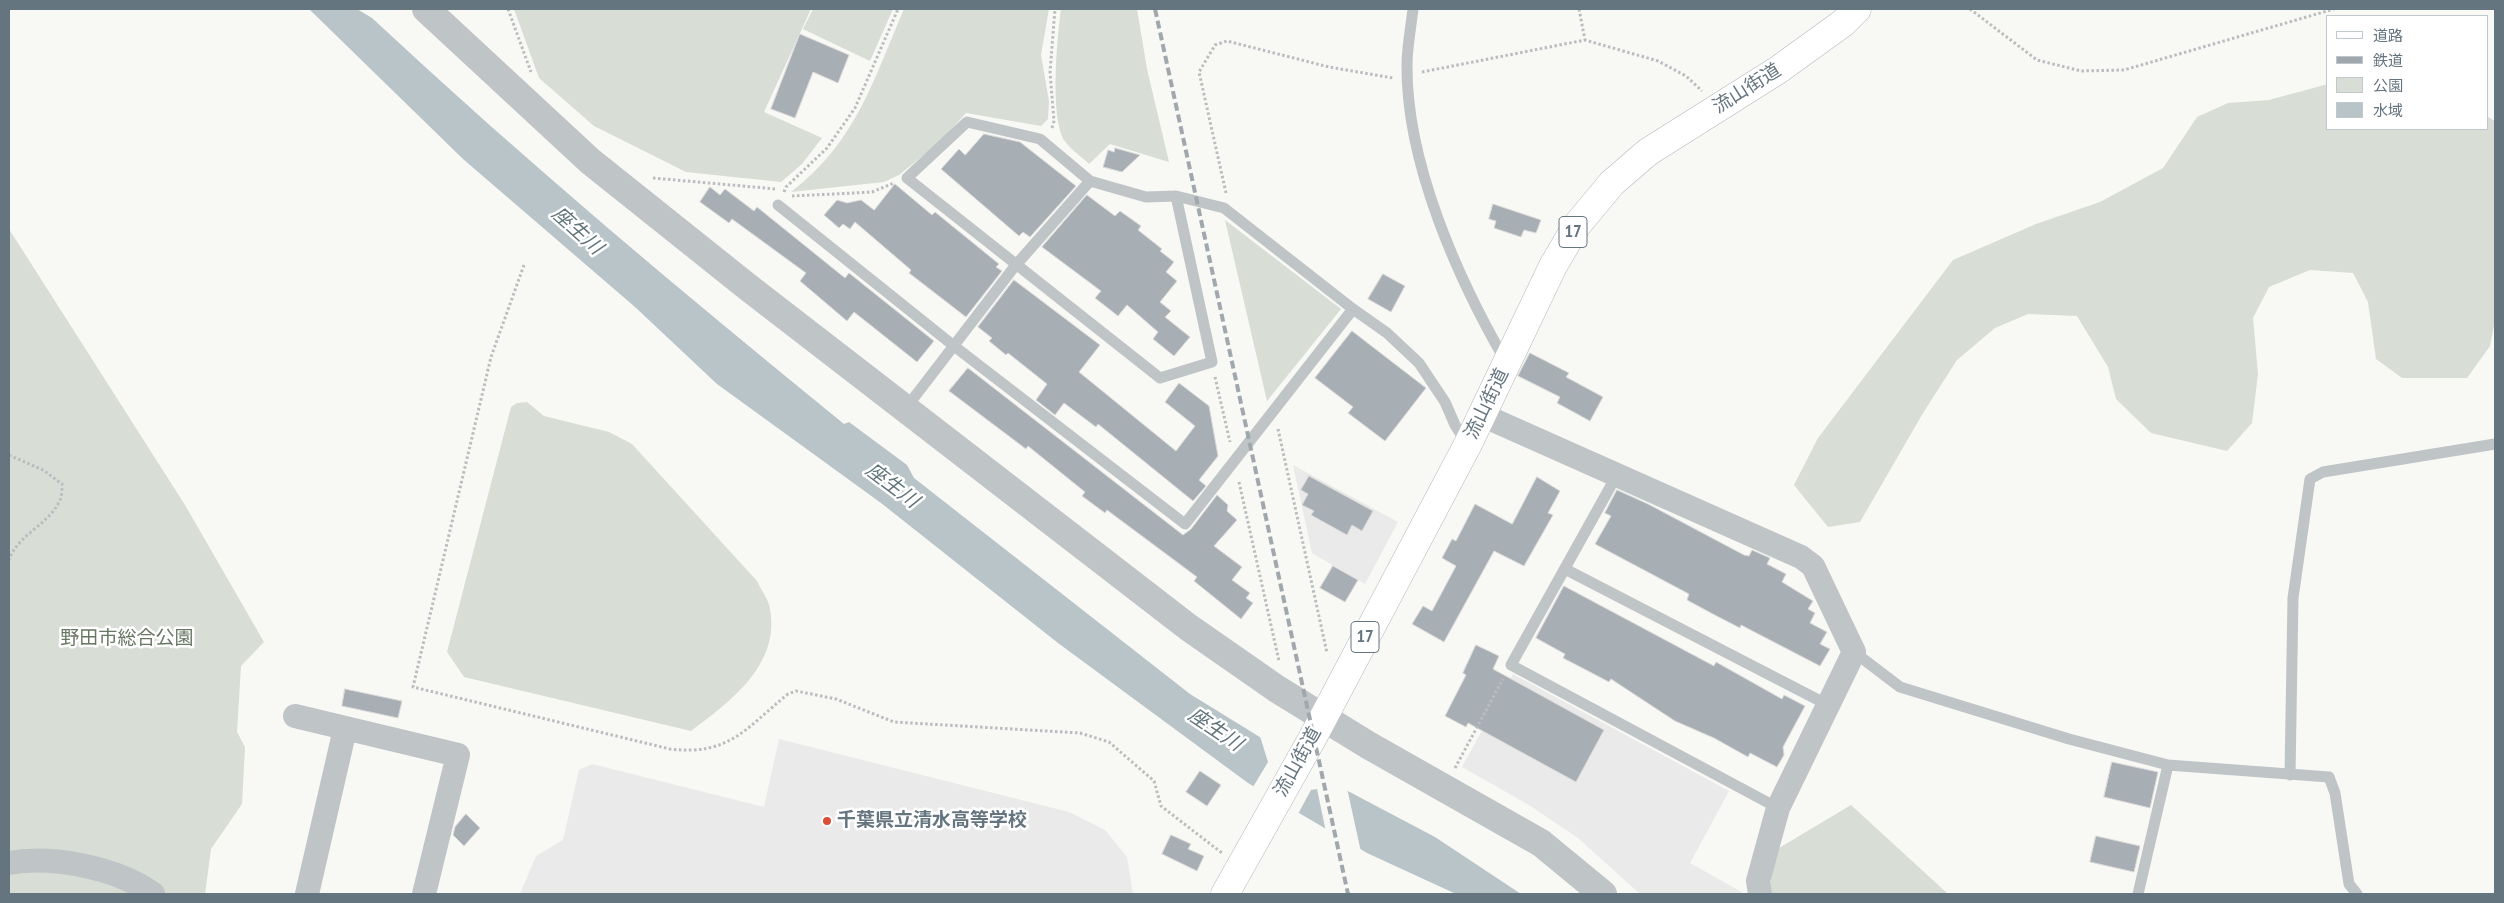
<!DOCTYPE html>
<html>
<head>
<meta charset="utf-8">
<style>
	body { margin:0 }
	#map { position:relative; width:2504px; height:903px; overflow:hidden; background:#f8f8f5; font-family:"PT Sans Narrow","Noto Sans JP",sans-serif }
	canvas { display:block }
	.frame { position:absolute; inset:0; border:10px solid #65757f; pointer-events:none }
	.legend { position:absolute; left:2326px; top:15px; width:162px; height:115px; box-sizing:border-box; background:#fff; border:1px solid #c1c8cc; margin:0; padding:6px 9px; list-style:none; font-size:15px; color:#65757f }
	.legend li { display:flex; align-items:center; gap:10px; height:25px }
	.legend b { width:25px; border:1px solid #c1c8cc }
</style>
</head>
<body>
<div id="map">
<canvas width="2504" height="903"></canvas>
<div class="frame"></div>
<ul class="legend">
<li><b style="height:6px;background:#fff"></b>道路</li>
<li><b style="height:6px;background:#a1a8ad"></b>鉄道</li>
<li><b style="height:14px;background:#d8ddd5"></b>公園</li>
<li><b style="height:14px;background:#b8c4c7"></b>水域</li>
</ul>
</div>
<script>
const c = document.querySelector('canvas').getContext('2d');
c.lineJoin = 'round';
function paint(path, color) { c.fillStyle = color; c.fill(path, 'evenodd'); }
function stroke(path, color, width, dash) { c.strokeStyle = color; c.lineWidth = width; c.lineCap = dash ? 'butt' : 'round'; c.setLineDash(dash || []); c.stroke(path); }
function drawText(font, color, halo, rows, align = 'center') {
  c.font = font + ' "PT Sans Narrow","Noto Sans JP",sans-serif'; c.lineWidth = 5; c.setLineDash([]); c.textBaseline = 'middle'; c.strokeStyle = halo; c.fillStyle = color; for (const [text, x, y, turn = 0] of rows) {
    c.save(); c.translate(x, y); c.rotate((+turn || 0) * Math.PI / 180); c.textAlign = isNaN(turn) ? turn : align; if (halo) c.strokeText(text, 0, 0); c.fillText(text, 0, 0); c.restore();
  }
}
const built = new Path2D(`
	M1293,465L1398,522L1365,584L1312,553Z
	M1513,674L1729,791L1690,863L1745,894H1640L1578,838L1529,805L1462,767Z
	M779,739L1069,812L1105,830L1127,857L1133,894H520L536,856L563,840L579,770L592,764L764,807Z`);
const green = new Path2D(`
	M514,9H811L764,112L822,138L802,164L781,182L686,172L594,126L539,78Z
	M813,9H893L870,61L803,29Z
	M904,9H1049L1041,55L1049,101L1048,119L1041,126L966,113L940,142L899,175L884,182L791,192C856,142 873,81 904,9Z
	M1061,9H1137L1147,69L1169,162L1110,144L1089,164C1082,157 1070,149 1064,140C1050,115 1057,38 1061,9Z
	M2328,84V129H2488V117L2495,121V320L2490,346L2467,378H2402L2376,359L2368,302L2353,273L2310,270L2269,287L2253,318L2258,374L2252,423L2227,451L2151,433L2116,399L2108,367L2077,316L2028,314L1995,328L1957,360L1923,413L1860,522L1828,527L1794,485L1818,438L1953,260L2036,224L2100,202L2163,168L2197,117L2228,103L2269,100Z
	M1225,220L1341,309L1267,401Z
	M9,229L185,505L264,642L241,666L237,732L245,747L242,804L211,849L205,894H9Z
	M527,402L544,416L609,432L632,444L757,581C761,590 769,600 770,609C780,665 731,701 691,731L464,677L447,652L511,407L517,403Z
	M1851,805L1948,894H1769L1774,851Z`);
const water = new Path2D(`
	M309,9H357L372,18C524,160 683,293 844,424L849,422L907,465L914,478L1190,694L1344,789L1435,837L1521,894H1456L1367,853L1248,783L1058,643L881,503L717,384L635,307L463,159Z`);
const pier = new Path2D(`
	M1259,733L1347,788L1361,852L1326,832L1317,789L1311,790L1298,814L1253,787L1268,762Z`);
const building = new Path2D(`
	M800,34L849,55L838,83L813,72L795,118L771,109Z
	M984,134L1020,142L1076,186L1030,237L1023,232L1019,236L941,169L959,149L965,155Z
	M1115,148L1140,155L1122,172L1103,167L1108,150L1114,152Z
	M895,184L932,215L935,212L999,264L996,267L1002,271L966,317L909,273L911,270L855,222L850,229L843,224L839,228L824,215L837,200L847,203L861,200L874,210Z
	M710,187L720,195L725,189L754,211L757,207L845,278L849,273L934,341L917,362L854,312L847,321L800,281L806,273L732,219L729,223L700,202Z
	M1087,195L1115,216L1120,211L1141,226L1138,230L1162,249L1160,251L1174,262L1166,272L1177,281L1160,302L1171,311L1165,317L1190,337L1174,356L1153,339L1158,332L1127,305L1118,316L1095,298L1101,291L1042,247Z
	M1493,204L1541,220L1536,233L1524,230L1521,237L1494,228L1496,221L1489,219Z
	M1383,274L1405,286L1391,312L1368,299Z
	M1014,280L1100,345L1079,372L1176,451L1195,426L1165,402L1179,383L1209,406L1218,456L1199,480L1206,486L1193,501L1098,424L1096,427L1064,403L1055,415L1036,400L1047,384L1008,353L1006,355L989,341L992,338L978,327Z
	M1352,331L1426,388L1385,441L1348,413L1353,407L1315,378Z
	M1530,353L1569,373L1566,377L1603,397L1590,421L1557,403L1560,397L1518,376Z
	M968,368L1183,535L1191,529L1217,495L1228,505L1227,511L1237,520L1214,546L1242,567L1232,580L1250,593L1246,598L1253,603L1241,619L1194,581L1197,577L1107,510L1105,513L1082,496L1085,492L1028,446L1026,449L949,391Z
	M1309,476L1373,511L1362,531L1352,525L1347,535L1311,515L1314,511L1302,505L1308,494L1301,490Z
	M1537,477L1560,491L1548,513L1553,515L1524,566L1494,551L1444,642L1412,624L1423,606L1432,611L1456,566L1442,558L1452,539L1456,541L1475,504L1512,524Z
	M1617,490L1648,504L1744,555L1749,556L1752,550L1770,558L1767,564L1786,574L1782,582L1813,601L1808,609L1815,613L1810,623L1827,632L1820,644L1830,649L1820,666L1741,625L1740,628L1711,613L1687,600L1689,594L1595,544L1611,516L1605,513Z
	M1333,566L1358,580L1345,602L1320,588Z
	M1564,586L1714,666L1716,662L1782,699L1784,695L1805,706L1783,747L1784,755L1777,767L1750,753L1748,757L1714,738L1675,721L1611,679L1609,682L1590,672L1563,658L1565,654L1536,638Z
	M1476,645L1499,656L1493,669L1604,730L1576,782L1468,723L1466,727L1445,716L1466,675L1463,673Z
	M345,689L402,701L398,718L342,706Z
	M2112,762L2158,772L2150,808L2104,797Z
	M1200,771L1221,785L1207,806L1186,792Z
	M466,814L480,828L464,846L453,835L455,827Z
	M1171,835L1191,844L1188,849L1204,856L1197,871L1162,854Z
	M2096,836L2140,846L2134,872L2090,862Z`);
const path = new Path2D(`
	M508,9L531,72
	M1579,9L1585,40
	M1970,9L2037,60L2081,71L2124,70L2334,9
	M1422,72L1585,40L1658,61L1686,76L1702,91
	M1052,128L1054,121L1050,72L1055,9
	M653,178L776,189
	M784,192L786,187L827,148L855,108L898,9
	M1226,193L1199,72L1215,45L1227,41L1329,67L1393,78
	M792,196L872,192L894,183
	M524,265L491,357L413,687L670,749C729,756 745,729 788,694L796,691L836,699L894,722L1080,733L1109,742L1154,781L1161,806L1222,853
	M1215,377L1230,442
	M1278,429L1327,653
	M9,455L43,470L62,484C62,489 62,496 60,500C49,525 18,534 9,560
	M1239,482L1279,661
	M1455,768L1503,679`);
const service = new Path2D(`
	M1413,9C1411,27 1407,47 1407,65C1406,163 1458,279 1506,362
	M1176,196L1212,362L1160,378L907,178L967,122L1040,139L1090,181L1146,197L1176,196L1224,208L1353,309L1387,333L1419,363L1445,402L1455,425L1466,442
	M778,205L954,346L1185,524L1353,309
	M906,408L1015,266L1090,181
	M1618,473L1511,665L1778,808
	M1565,569L1828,705
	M1854,652L1900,687L2069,739L2168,765L2329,777L2335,793L2349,884L2357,894
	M2290,775L2293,598L2310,479L2323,472L2495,444
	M2138,894L2168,765`);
const minor = new Path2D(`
	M1482,415L1801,557L1813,566L1854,652L1778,808L1758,881L1760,894
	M295,716L458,755L424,894
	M9,863C52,855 118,868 153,894
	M307,894L345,729`);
const tertiary = new Path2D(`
	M426,9L590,161L749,288L1188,627L1277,689L1368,745L1541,843L1603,894`);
const primary = new Path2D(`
	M1225,894L1312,739L1468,444L1553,266L1577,225L1612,183L1648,152L1778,70L1843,23L1857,9`);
const rail = new Path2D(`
	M1155,9L1348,894`);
const markers = [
	[827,821,5,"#d94e35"]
];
const shields = [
	[1573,232,28],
	[1365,637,28]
];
const shieldNames = [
	["17",1573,232],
	["17",1365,637]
];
const streetNames = [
	["流山街道",1747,89,-32],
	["流山街道",1487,404,-64],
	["流山街道",1298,762,-61]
];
const parkNames = [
	["野田市総合公園",127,639]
];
const poiNames = [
	["千葉県立清水高等学校",837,821]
];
const waterNames = [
	["座生川",577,231,42],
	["座生川",892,486,37],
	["座生川",1215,730,34]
];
paint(built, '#e9eae9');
paint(green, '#d8ddd5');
paint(water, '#b8c4c7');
paint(pier, '#f8f8f5');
paint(building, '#a7afb5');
stroke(building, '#dad9d8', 1);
stroke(primary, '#b3b8bc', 29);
stroke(path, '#babdbf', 3, [2.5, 2.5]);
stroke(service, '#bfc4c7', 11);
stroke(minor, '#bfc4c7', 24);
stroke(tertiary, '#bfc4c7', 28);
stroke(primary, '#fff', 28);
stroke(rail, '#a1a8ad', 4, [8, 4]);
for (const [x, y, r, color] of markers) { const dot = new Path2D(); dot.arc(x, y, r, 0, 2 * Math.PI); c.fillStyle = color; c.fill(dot); stroke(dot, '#fff', 2); }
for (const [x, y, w] of shields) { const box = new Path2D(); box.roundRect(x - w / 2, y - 15.5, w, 31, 4); c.fillStyle = '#fff'; c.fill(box); stroke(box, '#65757f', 1); }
drawText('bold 18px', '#65757f', null, shieldNames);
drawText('19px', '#65757f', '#fff', streetNames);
drawText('19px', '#687763', '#fff', parkNames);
drawText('bold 19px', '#65757f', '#fff', poiNames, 'left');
drawText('italic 20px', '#607479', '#fff', waterNames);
</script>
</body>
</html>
